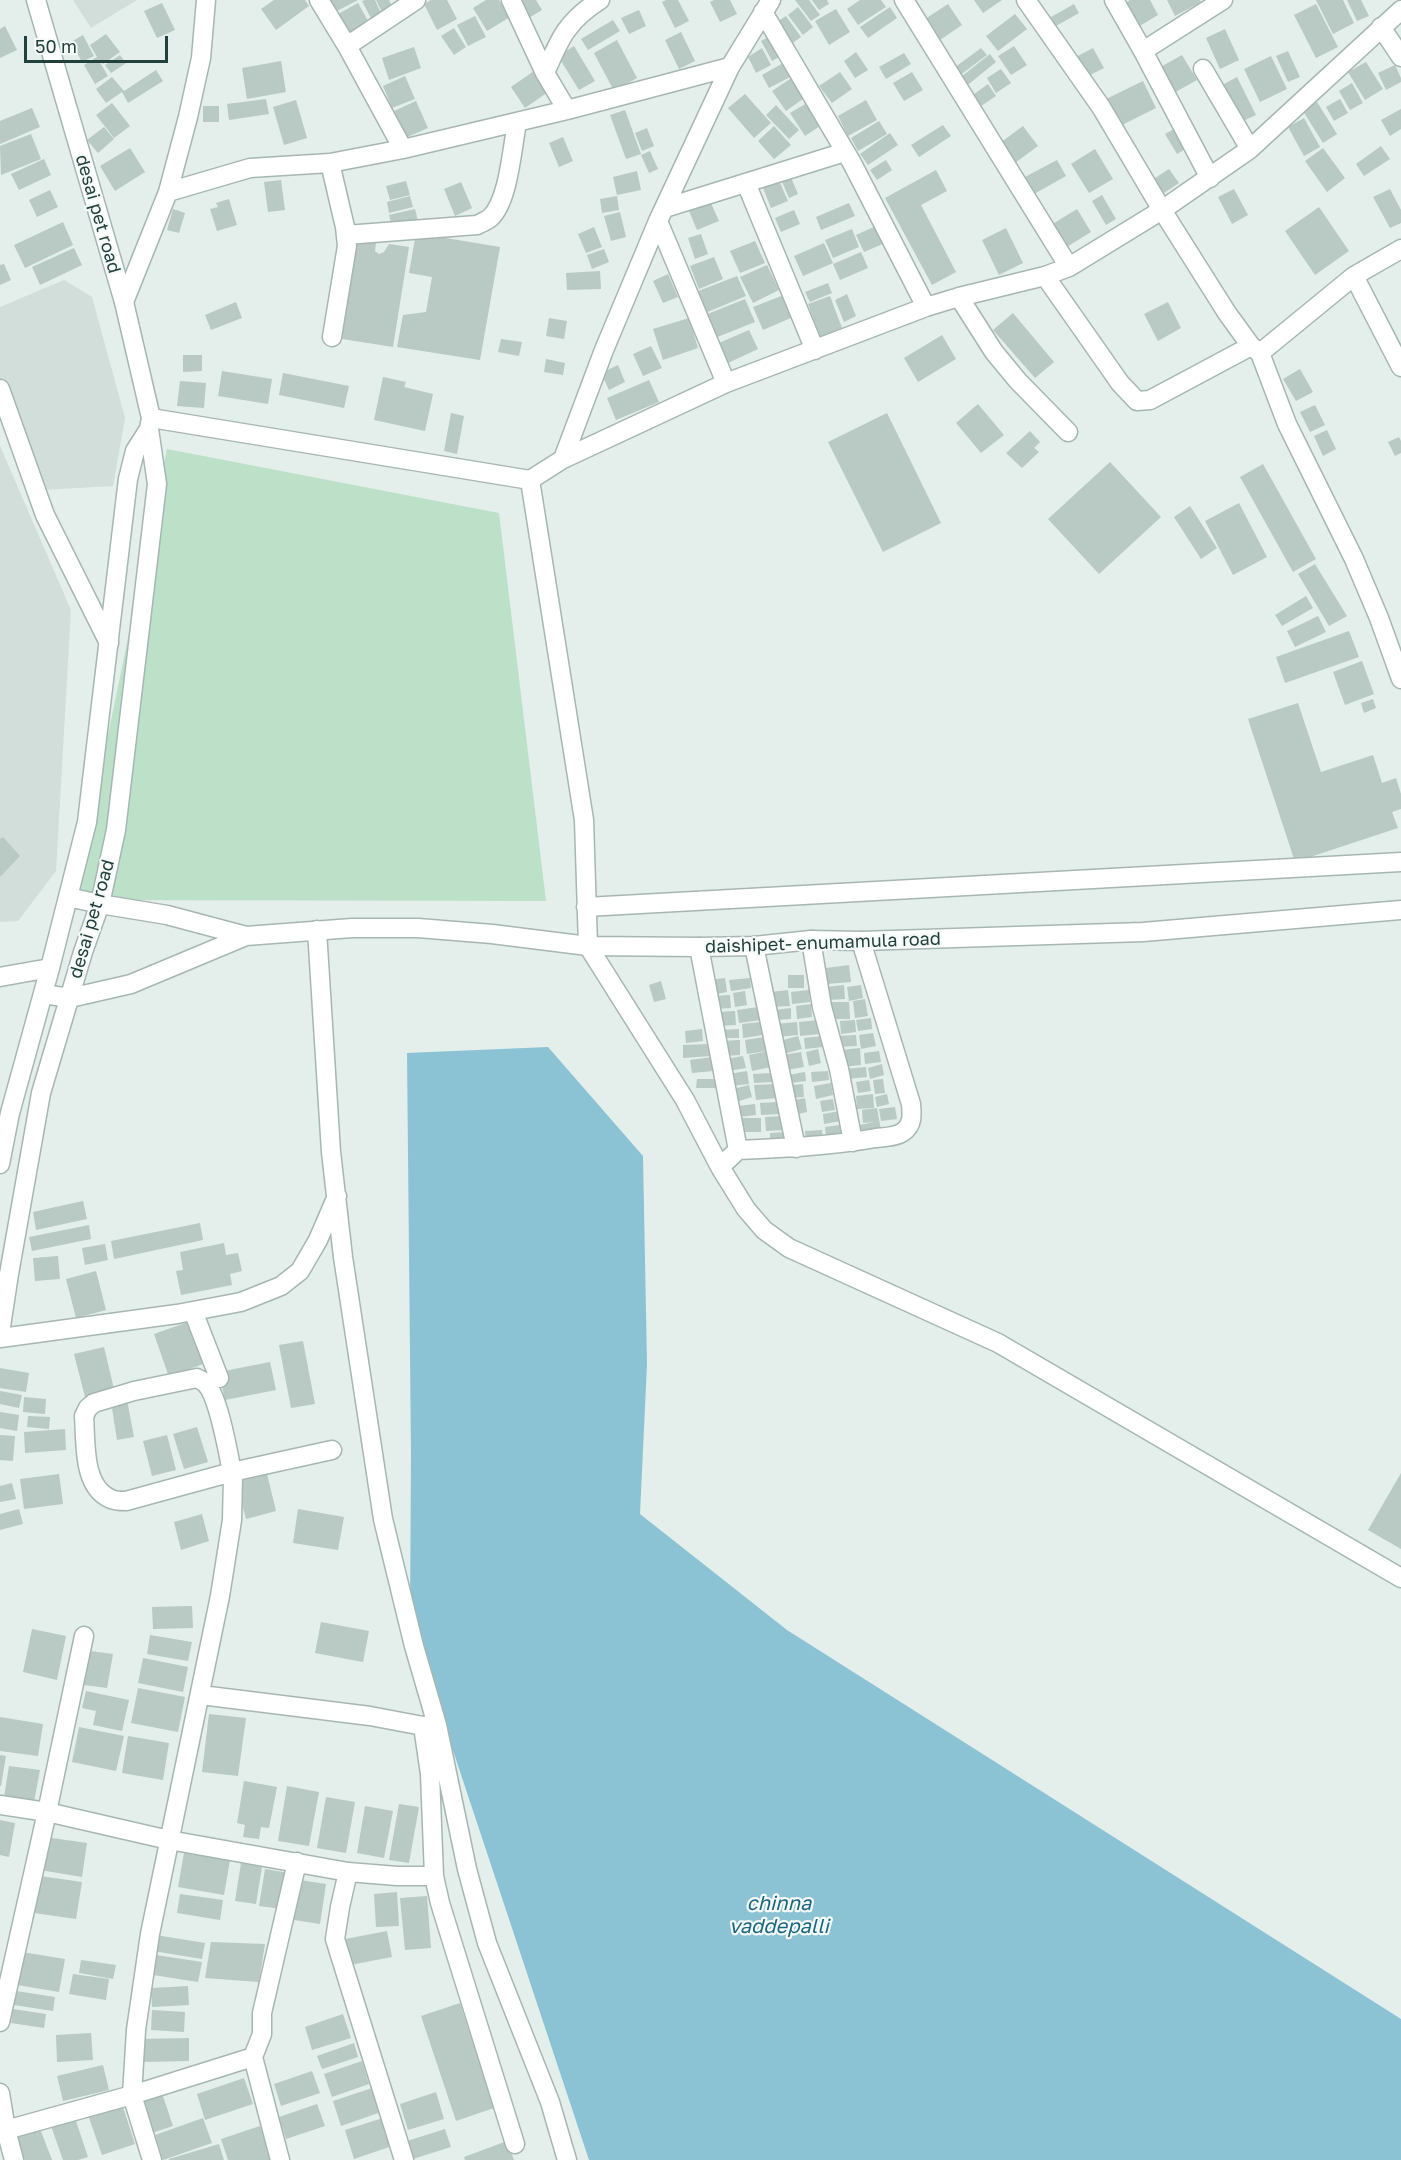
<!DOCTYPE html>
<html>
<head>
<meta charset="utf-8">
<style>
	body { margin:0 }
	#map { position:relative; width:1401px; height:2160px; overflow:hidden; background:#e4eeeb; font-family:"Golos Text",sans-serif }
	canvas { display:block }
	.scale { position:absolute; left:24px; top:36px; width:144px; height:27px; box-sizing:border-box; border:3px solid #23413c; border-top:0; padding-left:8px; font-size:18px; line-height:21px; white-space:nowrap; color:#23413c; -webkit-text-stroke:4px #f5faf8; paint-order:stroke }
</style>
</head>
<body>
<div id="map">
<canvas width="1401" height="2160"></canvas>
<div class="scale">50 m</div>
</div>
<script>
const c = document.querySelector('canvas').getContext('2d');
c.lineJoin = 'round';
function paint(path, color) { c.fillStyle = color; c.fill(path, 'evenodd'); }
function stroke(path, color, width, dash) { c.strokeStyle = color; c.lineWidth = width; c.lineCap = dash ? 'butt' : 'round'; c.setLineDash(dash || []); c.stroke(path); }
function drawText(font, color, halo, rows, align = 'center') {
  c.font = font + ' "Golos Text",sans-serif'; c.lineWidth = 4.5; c.setLineDash([]); c.textBaseline = 'middle'; c.strokeStyle = halo; c.fillStyle = color; for (const [text, x, y, turn = 0] of rows) {
    c.save(); c.translate(x, y); c.rotate((+turn || 0) * Math.PI / 180); c.textAlign = isNaN(turn) ? turn : align; if (halo) c.strokeText(text, 0, 0); c.fillText(text, 0, 0); c.restore();
  }
}
const built = new Path2D(`
	M73,0H137L91,28Z
	M64,280L92,297L125,418L113,486L42,490L0,401V307Z
	M0,446L71,610L56,871L18,921L0,922Z`);
const green = new Path2D(`
	M167,449L499,513L546,901L74,900Z`);
const water = new Path2D(`
	M548,1047L643,1156L647,1364L640,1514L787,1630L1401,2019V2160H589L410,1621L411,1455L407,1053Z`);
const building = new Path2D(`
	M274,0H305L309,6L276,30L261,9Z
	M330,0H358L337,11Z
	M365,0H375L384,20L374,24L362,1Z
	M376,0H389L395,13L385,18Z
	M431,0H447L457,19L437,30L424,4Z
	M486,0H499L510,17L487,31L473,8Z
	M512,0H536L542,10L524,21Z
	M666,0H678L689,21L675,28L662,2Z
	M714,0H730L737,14L720,22L710,2Z
	M795,0H809L820,15L811,21Z
	M812,0H827L829,4L819,10Z
	M860,0H881L886,7L858,25L847,9Z
	M974,0H1002L983,13Z
	M1130,0H1150L1158,15L1138,27L1125,3Z
	M1167,0H1200L1201,2L1175,16Z
	M1316,0H1343L1354,23L1333,34Z
	M1347,0H1361L1369,16L1357,21Z
	M162,3L175,30L157,38L144,11Z
	M358,3L372,28L352,39L338,14Z
	M948,4L962,25L937,42L922,21Z
	M1074,4L1079,13L1056,26L1051,17Z
	M1316,4L1338,47L1316,58L1294,15Z
	M798,7L813,27L803,35L788,15Z
	M890,7L897,18L868,38L860,27Z
	M836,9L850,32L829,45L815,21Z
	M639,10L646,26L629,34L621,18Z
	M1015,14L1027,29L998,51L986,36Z
	M475,16L486,37L468,46L457,25Z
	M786,16L801,37L790,45L775,23Z
	M613,20L620,31L588,50L581,39Z
	M5,26L17,50L0,58V29Z
	M454,28L466,47L454,55L441,36Z
	M1225,29L1239,60L1220,69L1206,38Z
	M681,32L695,61L679,69L665,40Z
	M106,34L120,52L103,64L98,59L108,76L95,84L84,65L97,57L90,45Z
	M83,35L94,56L82,62L71,42Z
	M770,36L781,56L772,61L761,41Z
	M617,40L637,78L614,91L594,53Z
	M574,46L595,81L579,90L558,56Z
	M1014,46L1027,65L1011,75L998,56Z
	M414,47L421,68L389,80L382,58Z
	M762,48L771,65L756,73L748,57Z
	M981,48L987,55L955,79L950,71Z
	M1093,48L1104,68L1084,78L1074,58Z
	M1288,51L1300,77L1288,82L1276,56Z
	M856,52L868,70L855,78L844,61Z
	M904,53L911,64L886,79L879,67Z
	M990,54L996,62L964,88L957,80Z
	M120,55L126,63L111,73L105,65Z
	M1182,55L1197,80L1172,94L1157,69Z
	M1271,56L1287,89L1260,102L1244,69Z
	M281,61L286,92L247,99L242,68Z
	M785,62L792,76L769,88L762,75Z
	M1366,62L1383,89L1365,100L1348,72Z
	M1395,65L1401,78V82L1386,90L1378,73Z
	M1001,69L1011,83L996,93L987,78Z
	M156,70L163,81L128,103L122,92L106,103L96,89L112,77L124,91Z
	M534,71L548,92L525,108L511,87Z
	M840,72L852,89L832,103L819,86Z
	M912,72L923,90L904,101L893,83Z
	M405,76L415,99L392,108L383,86Z
	M793,77L807,96L786,111L772,91Z
	M1237,77L1256,115L1241,122L1222,85Z
	M1143,81L1156,108L1116,128L1102,101Z
	M1352,83L1363,103L1350,110L1339,91Z
	M988,84L996,96L978,108L970,97Z
	M745,94L771,123L754,138L728,108Z
	M266,99L269,114L229,120L227,104Z
	M1340,99L1348,113L1334,121L1326,107Z
	M296,100L307,138L284,145L273,107Z
	M812,100L826,122L805,136L790,113Z
	M866,100L877,120L848,136L838,116Z
	M416,101L428,128L405,138L394,111Z
	M1317,102L1337,134L1323,143L1303,111Z
	M112,103L130,126L114,138L96,115Z
	M776,105L799,130L789,139L766,115Z
	M203,106H219V122H203Z
	M32,108L40,127L0,144V121Z
	M1401,109V129L1390,136L1381,120Z
	M625,110L641,154L626,159L610,115Z
	M1304,118L1320,147L1304,156L1288,127Z
	M879,121L887,134L858,151L851,138Z
	M943,125L951,136L919,157L911,145Z
	M774,126L791,145L774,159L758,141Z
	M1023,126L1038,146L1015,163L1000,143Z
	M104,127L114,139L98,153L87,140Z
	M647,128L654,146L642,151L635,133Z
	M1176,128L1187,148L1177,154L1165,134Z
	M890,133L898,145L868,165L860,154Z
	M31,134L41,159L1,175L0,146Z
	M563,137L573,161L559,167L549,143Z
	M1381,146L1390,159L1364,176L1356,164Z
	M130,148L145,172L115,191L100,166Z
	M1323,148L1345,178L1327,192L1305,161Z
	M1095,149L1113,179L1089,193L1071,164Z
	M650,151L658,169L649,173L641,155Z
	M44,159L51,175L19,190L11,174Z
	M886,160L892,170L877,180L870,170Z
	M1057,160L1066,176L1034,194L1025,177Z
	M1169,169L1179,183L1161,195L1152,180Z
	M936,170L947,191L921,205L956,272L932,285L885,198Z
	M637,171L641,190L617,195L613,177Z
	M789,173L798,194L789,198L780,177Z
	M777,176L788,201L771,208L761,183Z
	M281,180L285,210L268,212L264,182Z
	M406,181L410,195L390,200L386,186Z
	M461,182L472,208L455,216L444,189Z
	M1234,189L1248,215L1232,224L1218,197Z
	M1390,189L1401,210V223L1390,228L1373,197Z
	M50,190L58,207L37,217L29,200Z
	M1102,195L1116,219L1106,225L1092,201Z
	M410,196L413,207L389,213L387,202Z
	M617,196L619,210L602,213L600,199Z
	M229,199L237,225L217,231L210,209L218,207L216,203Z
	M710,201L719,221L697,230L689,211Z
	M849,203L855,216L821,230L816,217Z
	M1319,207L1349,251L1315,275L1285,231Z
	M173,209L185,213L179,233L167,230Z
	M415,209L419,225L393,231L389,215Z
	M1077,209L1091,232L1065,248L1051,225Z
	M794,210L800,224L781,232L775,218Z
	M620,212L626,237L611,241L604,216Z
	M63,222L73,245L25,268L14,245Z
	M878,225L885,243L864,252L856,235Z
	M594,227L602,247L586,253L578,234Z
	M1006,228L1023,263L999,275L982,240Z
	M852,229L859,247L833,258L825,240Z
	M416,233L500,247L480,360L397,347L403,315L426,312L432,277L409,273Z
	M701,234L708,254L695,259L688,238Z
	M353,239L376,242L375,251L379,254L384,252L389,244L409,247L393,347L336,338Z
	M755,241L765,263L740,273L730,251Z
	M824,243L833,263L803,276L794,256Z
	M74,248L82,265L40,285L32,267Z
	M604,249L609,262L592,269L587,255Z
	M861,252L868,268L840,280L833,264Z
	M714,257L723,279L699,289L690,266Z
	M4,264L11,280L0,285V265Z
	M767,265L779,290L753,303L740,277Z
	M600,271L601,289L567,290L566,273Z
	M668,274L678,297L663,303L653,281Z
	M737,276L746,296L705,313L696,292Z
	M828,283L832,293L810,302L805,292Z
	M847,294L856,316L844,322L835,300Z
	M784,295L793,317L763,330L753,307Z
	M830,296L842,328L820,337L808,304Z
	M745,299L755,322L715,338L705,315Z
	M236,302L242,318L211,330L205,315Z
	M1168,302L1181,328L1158,341L1144,314Z
	M1013,313L1054,362L1035,378L993,330Z
	M549,318L567,321L564,339L546,336Z
	M689,318L698,348L663,360L653,329Z
	M749,330L758,349L728,363L719,343Z
	M942,335L956,359L918,382L904,358Z
	M501,339L522,342L519,356L498,352Z
	M651,346L662,368L643,376L633,354Z
	M183,355H202V371L183,372Z
	M546,359L565,363L563,375L544,372Z
	M618,365L625,382L609,390L601,373Z
	M1300,369L1313,392L1296,401L1283,379Z
	M222,371L272,379L268,404L218,396Z
	M283,373L349,386L344,408L279,395Z
	M383,377L406,382L404,387L433,394L425,431L374,420Z
	M649,380L659,402L616,420L607,398Z
	M180,381L206,383L204,408L177,406Z
	M978,404L1004,435L981,453L956,423Z
	M1315,405L1325,425L1310,432L1300,412Z
	M451,413L464,416L457,454L444,451Z
	M887,413L941,523L883,552L828,442Z
	M1327,430L1336,449L1323,456L1314,436Z
	M1030,431L1040,442L1034,448L1039,452L1022,468L1006,453Z
	M1399,437L1401,441V453L1395,456L1388,442Z
	M1110,462L1161,517L1099,574L1048,519Z
	M1263,464L1316,559L1293,572L1240,477Z
	M1239,503L1267,557L1233,575L1205,521Z
	M1190,506L1217,548L1201,559L1174,517Z
	M1315,564L1347,616L1329,626L1298,574Z
	M1306,596L1313,608L1282,626L1275,615Z
	M1318,616L1326,632L1295,647L1287,631Z
	M1349,631L1359,657L1285,683L1276,657Z
	M1362,661L1374,694L1345,705L1333,672Z
	M1373,699L1376,708L1364,713L1361,703Z
	M1298,703L1321,772L1373,755L1382,783L1396,778L1401,794V809L1392,812L1398,828L1295,862L1248,719Z
	M3,837L20,856L0,877V839Z
	M849,965L851,982L827,984L826,968Z
	M788,975H804V988H788Z
	M725,978L727,992L711,995L709,980Z
	M750,978L751,988L731,991L729,980Z
	M661,981L666,999L654,1002L649,985Z
	M844,985L845,999L827,1000L826,987Z
	M861,985L863,998L849,1001L847,987Z
	M788,990L790,1006L772,1007L771,992Z
	M809,990L810,1002L792,1004L791,992Z
	M745,991L747,1005L735,1007L733,993Z
	M730,995L731,1008L715,1009L714,996Z
	M865,999L868,1016L855,1018L853,1001Z
	M829,1002H849L850,1019H829Z
	M811,1004L812,1017L797,1019L796,1006Z
	M759,1007L761,1020L739,1023L737,1010Z
	M791,1008V1019L775,1020L774,1010Z
	M735,1011L736,1025L717,1026L716,1012Z
	M871,1018L872,1029L858,1031L856,1020Z
	M818,1020L820,1034L800,1036L799,1022Z
	M855,1020L856,1032L841,1034L840,1021Z
	M761,1022L763,1035L743,1038L742,1024Z
	M797,1022L798,1035L776,1037L775,1024Z
	M702,1029L703,1041L686,1043L685,1031Z
	M739,1029V1038H721V1030Z
	M873,1033L876,1046L861,1049L859,1035Z
	M856,1035L857,1046L838,1047V1036Z
	M798,1036L802,1049L783,1054L780,1041Z
	M822,1036L823,1047L805,1049L804,1038Z
	M764,1037L767,1051L747,1054L745,1040Z
	M740,1040V1055L721,1056L720,1041Z
	M710,1044L711,1056L683,1058V1045Z
	M860,1048L861,1065L842,1067L841,1050Z
	M818,1049L821,1063L809,1066L806,1052Z
	M768,1051L771,1067L752,1071L749,1055Z
	M879,1051L881,1062L865,1064L864,1053Z
	M801,1052L804,1067L786,1070L783,1055Z
	M743,1056L746,1068L729,1071L726,1059Z
	M712,1057L713,1071L692,1073L690,1060Z
	M882,1064L884,1075L870,1079L868,1068Z
	M866,1067L867,1077L846,1079L845,1069Z
	M747,1071L749,1084L731,1086L729,1074Z
	M828,1071L829,1080L812,1082L811,1072Z
	M805,1072L806,1081L790,1083L788,1075Z
	M771,1073L772,1082L754,1083L753,1074Z
	M697,1079H718V1088H696Z
	M883,1079L885,1093L875,1094L873,1080Z
	M869,1080L871,1091L858,1093L856,1082Z
	M831,1083L833,1095L816,1099L814,1086Z
	M776,1084L777,1098L756,1100L754,1085Z
	M803,1084L804,1097L793,1098L792,1085Z
	M749,1085L752,1097L736,1102L733,1089Z
	M873,1094L874,1108L857,1109L856,1096Z
	M887,1094L889,1104L877,1107L875,1097Z
	M805,1098L807,1112L798,1114L795,1100Z
	M833,1099L835,1110L822,1112L820,1101Z
	M778,1102L779,1114L761,1115L760,1103Z
	M755,1104L756,1115L739,1117L738,1106Z
	M895,1107L897,1119L881,1121L879,1109Z
	M877,1108L882,1136L862,1140L860,1125L874,1122L863,1123L862,1110Z
	M840,1111L841,1121L824,1124L823,1114Z
	M784,1116L785,1130L766,1131L765,1117Z
	M742,1118H761V1132H742Z
	M847,1124L850,1141L827,1144L825,1127Z
	M822,1130L823,1142H806L805,1131Z
	M788,1132V1144L770,1145V1133Z
	M83,1201L87,1219L36,1230L33,1212Z
	M200,1223L203,1240L114,1259L111,1241Z
	M89,1225L91,1239L32,1251L29,1237Z
	M224,1243L226,1255L238,1253L242,1271L230,1274L232,1285L181,1295L176,1271L183,1270L180,1252Z
	M105,1244L108,1260L85,1265L82,1248Z
	M58,1256L60,1279L35,1281L33,1258Z
	M96,1271L106,1310L76,1318L66,1279Z
	M188,1322L203,1364L169,1377L154,1334Z
	M303,1341L315,1404L291,1408L279,1345Z
	M104,1347L114,1389L85,1397L74,1354Z
	M270,1362L276,1390L225,1400L219,1372Z
	M0,1368L29,1373L26,1392L0,1388Z
	M0,1391L22,1395L19,1408L0,1404Z
	M24,1397L46,1399L45,1414L23,1412Z
	M127,1400L134,1437L117,1440L111,1402Z
	M0,1412L19,1415L17,1431L0,1428Z
	M28,1416L50,1417L49,1429L27,1427Z
	M197,1427L208,1462L184,1469L173,1434Z
	M65,1429L66,1450L25,1453L24,1432Z
	M0,1435L15,1436L13,1461L0,1460Z
	M167,1435L176,1470L152,1476L143,1441Z
	M1401,1473V1549L1368,1530Z
	M59,1474L63,1504L24,1509L20,1479Z
	M267,1474L276,1511L246,1519L236,1482Z
	M12,1483L16,1499L0,1502V1486Z
	M19,1509L23,1524L0,1530V1514Z
	M298,1509L344,1517L338,1550L293,1543Z
	M202,1514L209,1541L181,1550L174,1522Z
	M192,1606L193,1628L153,1629L152,1607Z
	M321,1622L369,1631L363,1662L315,1653Z
	M32,1629L66,1636L57,1680L23,1672Z
	M150,1635L192,1642L188,1661L147,1654Z
	M90,1651L113,1654L107,1688L84,1685Z
	M143,1658L188,1667L183,1692L138,1683Z
	M138,1688L185,1697L178,1732L131,1723Z
	M86,1691L129,1700L122,1731L93,1725L96,1711L82,1708Z
	M209,1714L246,1718L238,1776L202,1772Z
	M0,1717L43,1724L38,1756L0,1751Z
	M79,1727L124,1736L116,1771L72,1762Z
	M128,1736L169,1743L163,1780L122,1773Z
	M0,1755L6,1756L1,1786H0Z
	M9,1766L40,1770L34,1802L4,1797Z
	M244,1781L277,1787L269,1828L261,1827L259,1839L243,1837L245,1825L237,1823Z
	M287,1786L319,1792L309,1846L278,1841Z
	M326,1797L355,1802L346,1853L317,1848Z
	M399,1804L419,1807L409,1863L389,1860Z
	M365,1806L393,1811L384,1858L357,1853Z
	M0,1820L15,1823L9,1857L0,1855Z
	M45,1837L87,1843L82,1877L40,1870Z
	M184,1853L230,1860L224,1895L178,1887Z
	M241,1863L262,1867L256,1904L235,1901Z
	M265,1869L289,1873L283,1909L259,1906Z
	M40,1876L82,1882L76,1919L34,1913Z
	M300,1880L326,1884L320,1924L294,1920Z
	M397,1892L399,1926L376,1927L374,1894Z
	M180,1894L223,1900L220,1920L177,1913Z
	M427,1896L431,1948L405,1950L400,1898Z
	M387,1931L392,1957L350,1965L345,1939Z
	M156,1935L205,1943L202,1959L153,1951Z
	M211,1942L265,1944L259,1982L205,1978Z
	M22,1952L65,1959L59,1992L17,1985Z
	M156,1955L202,1962L198,1982L153,1975Z
	M81,1960L116,1965L113,1979L79,1973Z
	M73,1974L109,1979L106,2000L69,1994Z
	M188,1986L189,2005L152,2007L151,1988Z
	M16,1991L55,1997L53,2011L14,2005Z
	M460,2003L494,2108L456,2121L421,2016Z
	M13,2009L46,2014L44,2028L11,2023Z
	M152,2010L185,2012L184,2032L151,2030Z
	M343,2014L351,2038L312,2050L305,2027Z
	M91,2033L93,2060L57,2062L56,2035Z
	M189,2038V2061L141,2062V2039Z
	M354,2043L358,2057L322,2069L317,2056Z
	M362,2061L369,2084L332,2097L324,2074Z
	M103,2065L109,2090L63,2101L57,2076Z
	M312,2071L320,2093L281,2106L274,2084Z
	M244,2078L253,2104L205,2120L197,2094Z
	M372,2088L381,2112L341,2126L333,2101Z
	M161,2090L173,2126L152,2133L141,2098Z
	M436,2092L444,2119L408,2130L400,2104Z
	M122,2104L135,2144L102,2155L88,2115Z
	M317,2104L325,2126L286,2139L279,2117Z
	M74,2115L88,2157L78,2160H63L50,2123Z
	M386,2117L395,2145L354,2159L345,2130Z
	M203,2118L212,2143L163,2160L155,2135Z
	M39,2126L52,2160H25L15,2136Z
	M260,2126L272,2160H228L221,2139Z
	M445,2129L451,2147L413,2159L407,2141Z
	M507,2141L514,2160H465L464,2157Z
	M219,2144L224,2160H169V2159Z`);
const minor = new Path2D(`
	M319,0L347,46L403,149
	M511,0L545,73L567,110
	M904,0L1069,267
	M1114,0L1143,51L1210,178
	M1401,10L1250,149L1162,210L1227,313L1251,346L1260,353L1354,276L1401,249
	M763,12L852,163L926,307
	M1381,27L1401,57
	M347,46L416,0
	M1143,51L1223,0
	M1203,69L1250,149
	M545,73C560,38 567,21 600,0
	M330,163L345,227L347,246L332,337
	M746,183L815,350
	M168,192L250,168L330,163L403,149L567,110L730,67
	M665,208L845,152
	M658,221L726,383
	M346,235L477,225C481,223 486,221 490,218C509,201 512,147 517,123
	M1045,276L1120,383L1137,401L1150,400L1251,346
	M1354,276L1401,367
	M959,297L994,352L1018,381L1068,432
	M124,302L168,192L188,117L201,58L206,0
	M1260,353L1287,424L1354,559L1379,618L1401,679
	M0,389L45,515L109,643
	M151,418L530,480L563,459L726,383L926,307L959,297L1045,276L1069,267L1162,210L1101,107L1026,0
	M563,459L604,350L658,221L730,67L771,0
	M530,480L584,820L588,946L685,1100L720,1167L746,1209L764,1230L789,1248L998,1343L1401,1578
	M586,907L1401,862
	M317,930L331,1152L343,1257L383,1519L414,1646L437,1725L467,1869L487,1943L550,2102L567,2160
	M811,940L822,1007L839,1069L853,1142
	M754,946L796,1148
	M699,947L738,1150
	M0,977L50,968
	M720,1167L738,1150C784,1148 830,1146 876,1138C884,1137 896,1137 903,1132C913,1125 912,1115 911,1104L861,941
	M193,1311L219,1378
	M0,1338L177,1314L241,1302L281,1286L300,1271L318,1240L337,1196
	M201,1695L370,1716L423,1726L434,1725
	M423,1726L430,1774L434,1876L440,1903L515,2144
	M0,1805L47,1812L169,1840L348,1872L397,1876H434
	M348,1872L340,1907L335,1939L404,2160
	M0,2022L47,1812L84,1636
	M0,2093L6,2130L14,2160
	M6,2130L132,2095L253,2057
	M152,2160L132,2095L136,2030L150,1934L220,1596L232,1520L233,1477C229,1458 219,1395 205,1383C203,1381 200,1380 197,1378L134,1391L94,1403L88,1408L84,1416C86,1442 82,1487 111,1499C115,1501 122,1501 126,1501L232,1472L332,1450
	M280,2160L253,2057L262,2034V2013L297,1862`);
const tertiary = new Path2D(`
	M68,897L100,904L167,915L246,936
	M43,994L70,998L131,984L246,936L352,928H418L492,934L588,946L699,947L754,946L811,940L861,941L1143,932L1401,910
	M0,1164L10,1113L50,968L87,822L128,479L135,451L149,429
	M0,1333L9,1274L41,1093L83,952L100,904L116,830L157,484L149,429L151,418L124,302L36,0`);
const streetNames = [
	["desai pet road",98,214,74],
	["desai pet road",92,919,-74],
	["daishipet- enumamula road",823,943,-2]
];
const waterNames = [
	["chinna",779,1904],
	["vaddepalli",779,1927]
];
paint(built, '#d2deda');
paint(green, '#bde0c9');
paint(water, '#8bc3d5');
paint(building, '#b9c9c4');
stroke(minor, '#a6b7b3', 21);
stroke(tertiary, '#a6b7b3', 21);
stroke(minor, '#fff', 18);
stroke(tertiary, '#fff', 18);
drawText('18px', '#23413c', '#f5faf8', streetNames);
drawText('italic 20px', '#1a6680', '#f5faf8', waterNames);
</script>
</body>
</html>
